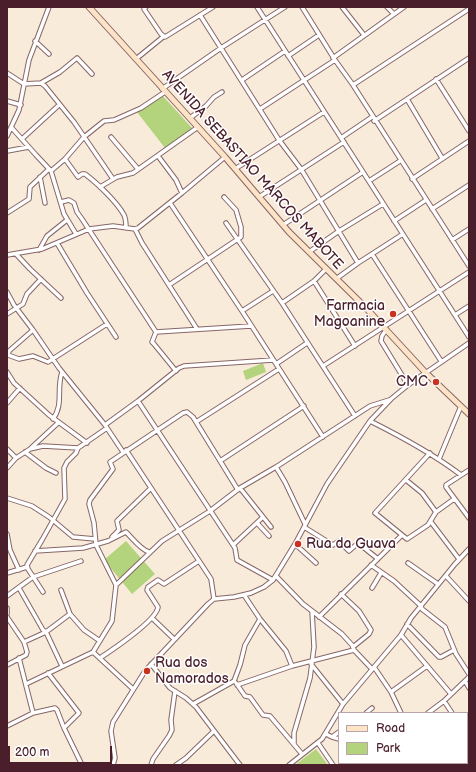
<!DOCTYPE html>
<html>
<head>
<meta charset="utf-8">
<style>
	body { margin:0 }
	#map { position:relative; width:476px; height:772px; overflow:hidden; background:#f8ebda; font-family:"Balsamiq Sans",sans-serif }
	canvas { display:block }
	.frame { position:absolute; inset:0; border:8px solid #4a1f2b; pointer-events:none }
	.legend { position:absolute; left:338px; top:712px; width:130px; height:52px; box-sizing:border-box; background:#fff; border:1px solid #b7a5aa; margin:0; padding:5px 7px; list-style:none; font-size:12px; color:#4a1f2b }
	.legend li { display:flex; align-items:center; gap:8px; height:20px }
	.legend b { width:20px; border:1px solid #b7a5aa }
	.scale { position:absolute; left:8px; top:746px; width:104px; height:18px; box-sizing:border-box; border:2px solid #4a1f2b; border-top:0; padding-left:5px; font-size:12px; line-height:14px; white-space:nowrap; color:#4a1f2b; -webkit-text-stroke:3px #fff; paint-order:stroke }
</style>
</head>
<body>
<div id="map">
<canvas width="476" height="772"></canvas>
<div class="frame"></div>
<ul class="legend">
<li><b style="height:5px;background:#fee4c6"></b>Road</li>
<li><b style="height:11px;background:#b3d47c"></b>Park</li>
</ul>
<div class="scale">200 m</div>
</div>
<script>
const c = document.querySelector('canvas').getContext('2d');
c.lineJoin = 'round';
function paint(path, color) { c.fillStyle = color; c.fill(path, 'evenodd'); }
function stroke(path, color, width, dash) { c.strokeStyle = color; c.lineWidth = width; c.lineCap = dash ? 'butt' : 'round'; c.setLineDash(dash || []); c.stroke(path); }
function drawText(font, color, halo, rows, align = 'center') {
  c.font = font + ' "Balsamiq Sans",sans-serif'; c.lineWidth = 3; c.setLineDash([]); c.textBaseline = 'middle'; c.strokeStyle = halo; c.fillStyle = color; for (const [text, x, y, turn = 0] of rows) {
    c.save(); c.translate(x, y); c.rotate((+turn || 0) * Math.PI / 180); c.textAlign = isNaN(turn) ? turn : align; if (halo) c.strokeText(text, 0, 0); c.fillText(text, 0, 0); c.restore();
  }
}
const green = new Path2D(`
	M162,95L193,129L165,148L137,112Z
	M263,363L266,372L246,380L243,371Z
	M126,541L155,574L132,594L104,560Z
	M316,749L328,765H295Z`);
const minor = new Path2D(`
	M146,7L144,9L161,34L165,37L213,7
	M257,7L469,337
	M302,7L335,60L353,85L469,266
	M342,7L364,35
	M387,7L394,14
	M200,15L279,140L301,169L358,263
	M35,41L49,54
	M288,56L319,35
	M333,58L404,7
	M136,59L163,37
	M7,73L24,84L41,83L45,86L74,122L113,179
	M436,79L469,131
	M242,80L285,51
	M41,83L60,72L77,58L92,74
	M353,85L469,9
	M162,89L221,48L285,7
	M407,99L442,158
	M7,101L21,105
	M260,109L335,60
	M190,118L206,106L214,97L222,92
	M374,121L469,58
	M11,127L36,155L51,171L64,214L76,234
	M7,136L19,110L29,60L49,7
	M111,137L138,169
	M341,138L372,117
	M22,139L59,105
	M7,151L29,147
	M158,156L176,180L182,193
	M65,159L78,177L82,174H85C97,183 117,202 124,215C126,219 126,223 126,228
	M235,169L324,112
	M51,171L65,159L84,137L104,121L114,120L141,108L165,92
	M40,177L45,203
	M412,179L469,141
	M369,181L400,161
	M100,187L117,177L133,173L198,127
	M259,197L344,142
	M61,202L69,200L74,203L77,212L82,219L156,332L152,342L154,344L176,371
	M170,203L242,311L323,437
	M432,209L469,185
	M7,213L29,199L30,187L49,169
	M394,221L426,200
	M226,223L282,303L355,416
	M283,225L363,172
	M135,229L142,243L197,329
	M452,240L469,229
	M57,243L87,293L116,337
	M39,250L47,236L67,220
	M309,252L339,231L383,204
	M16,254L30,269L61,298
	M372,254L441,361
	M7,255L42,249L89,229L113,226L135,229L138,228L182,193L225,157
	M336,279L358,263L403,234
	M314,281L355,346
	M169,285L241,237V227L236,210L224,197
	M7,292L14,305L33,330L59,368L105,425L123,452
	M282,303L314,281L326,269
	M242,311L273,291
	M7,314L23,304L27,294L41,279
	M455,315L469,306
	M33,330L9,351L8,355L19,359L33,356L48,362L107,324
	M386,330L382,336L381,341L408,385
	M156,332L251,326
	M276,364L307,343
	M323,366L469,272
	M7,372L14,383L49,415L87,443
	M138,401L235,548L237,560L273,580
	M7,403L20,388
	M53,419C64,404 56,390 62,372
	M370,421C402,437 432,453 461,475
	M196,422L279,369
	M105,425L138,401L179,368L184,366L273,360
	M31,448L58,423
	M7,449L16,458
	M126,450L211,579L214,599
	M25,452L46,468L56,473
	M430,453L375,513L407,539L428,525L436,512L454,499
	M439,459L461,406
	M220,461L304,406
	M276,467L285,482L305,524
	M7,468L16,458L30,449L43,446L78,448L107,428
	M469,470L446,485V487L469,518
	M406,480L422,493L436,512
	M240,488L271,527
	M7,498L32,506L49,517L73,537L95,539
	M431,522L459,559
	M257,523L269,536
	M304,527L333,545L339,541L349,551L358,543L378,559
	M7,534L10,550L19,570
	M112,537L119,530L117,521L151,488
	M295,544L316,563
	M233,545L263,517
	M35,551L83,548L108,541L126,532C133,539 141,550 149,552
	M408,563L438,584
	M371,565L394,581L421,606L422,609L445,627L456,654L469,674
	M7,573L27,567
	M276,576L303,604L342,634L352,645L354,650L372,669
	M446,576L469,601
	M116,585L96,545L94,523L89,504L90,500L113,469L110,462L183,413L187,412L193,417L238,490
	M19,588L43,630L46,632L62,666
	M372,588L381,573
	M61,590L70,614L84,630L100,641
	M43,592L28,569L27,565L42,540L65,499L64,468L67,462L76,453L78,448
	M341,594L359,611L371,630L369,634L353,647
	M244,595L260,619L286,651L292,666
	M7,596L33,577L81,561
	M7,608V614
	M7,617L24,642L27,652L26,655L7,665
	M319,617L402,535
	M152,618L174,639
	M407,624L439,657H441L454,650
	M401,635L451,694
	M24,642L46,632L70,614
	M93,652L133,689
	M100,658C112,650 157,620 158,607L147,590L148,587L158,580L164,584L199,561
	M151,664L170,688L186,698L196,707L240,765
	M311,664L343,704
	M374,667L391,692L401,713
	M48,673L79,713L64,728L82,765
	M465,681L469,688
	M236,683L245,696L250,697L263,715L270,716L302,754
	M26,684L93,652L112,621L116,585L162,541L210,511L240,488L276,467L370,406L389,400
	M237,685L292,666L354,650
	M391,692L427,666
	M444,701L452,713
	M193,704L234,681L240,665L245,645L260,619
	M33,713L55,708L57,710L64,728
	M366,713L372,708
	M428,713L444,701L469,677
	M7,726L33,713L19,658
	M326,734L332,737L339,739
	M332,737L339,732
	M467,742L469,740
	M318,743L333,765
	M294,744V733L310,678L314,647L312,611
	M467,753L469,754
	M356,763L357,765
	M415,763V765
	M113,765L115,758L111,731L113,722L145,671L208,604L214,599L234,597L251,593L264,587L273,580L295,544L327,484L370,421L391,399L408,385L469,343
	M151,765L153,759L169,736L172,730L171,720L175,691
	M176,765L186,758L214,731
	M289,765L322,739L343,704L401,635L411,618L455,564L469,549
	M347,765L351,763`);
const secondary = new Path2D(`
	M89,7L225,157L289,232L366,308L425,372L469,414`);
const markers = [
	[393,314,4,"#c8321e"],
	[436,382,4,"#c8321e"],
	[298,544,4,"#c8321e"],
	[147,671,4,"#c8321e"]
];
const streetNames = [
	["AVENIDA SEBASTIAO MARCOS MABOTE",252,170,48]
];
const poiNames = [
	["Farmacia",385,306],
	["Magoanine",385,322],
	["CMC",428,382],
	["Rua da Guava",306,544,"left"],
	["Rua dos",155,663,"left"],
	["Namorados",155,679,"left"]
];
paint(green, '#b3d47c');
stroke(minor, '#876668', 5.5);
stroke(secondary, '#876668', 7);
stroke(minor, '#fff', 3.5);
stroke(secondary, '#fee4c6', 5);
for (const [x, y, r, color] of markers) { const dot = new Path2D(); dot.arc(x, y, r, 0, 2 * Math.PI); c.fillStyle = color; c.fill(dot); stroke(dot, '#fff', 1.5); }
drawText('14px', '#4a1f2b', '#fff', streetNames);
drawText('14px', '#4a1f2b', '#fff', poiNames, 'right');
</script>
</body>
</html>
